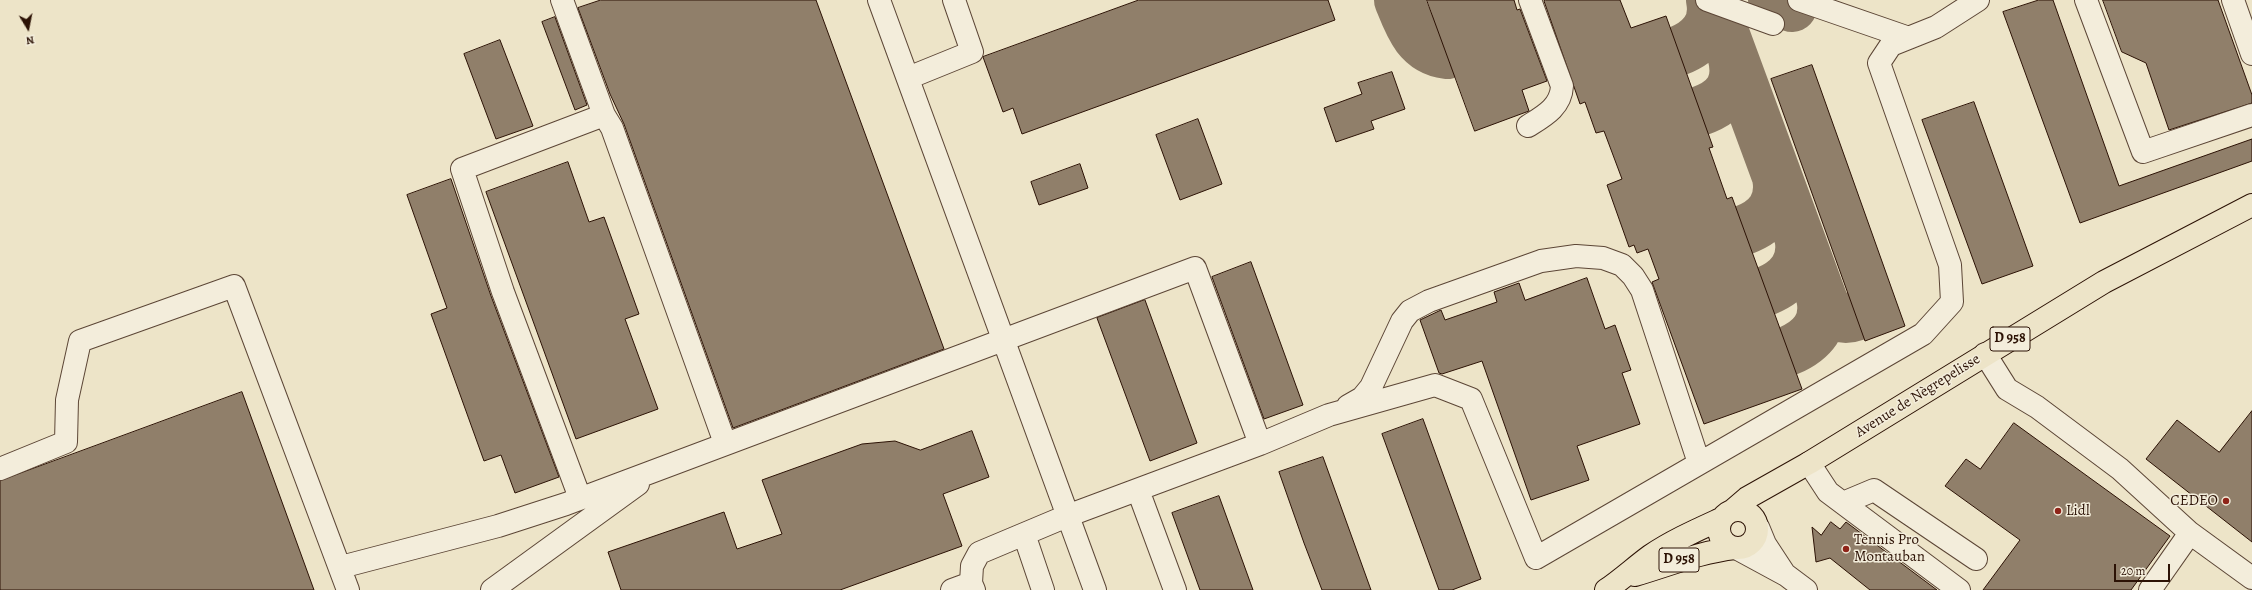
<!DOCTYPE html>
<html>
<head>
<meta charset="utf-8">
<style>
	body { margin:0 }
	#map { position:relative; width:2252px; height:590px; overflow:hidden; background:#ede4c8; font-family:Alegreya,serif }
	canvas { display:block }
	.north { position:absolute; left:8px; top:8px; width:40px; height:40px; -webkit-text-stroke:3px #f3eddb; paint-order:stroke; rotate:170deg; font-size:11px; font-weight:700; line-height:16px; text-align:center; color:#2c1205 }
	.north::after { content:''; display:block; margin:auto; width:14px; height:18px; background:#2c1205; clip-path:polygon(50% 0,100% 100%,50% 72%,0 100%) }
	.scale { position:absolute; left:2114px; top:564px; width:56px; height:18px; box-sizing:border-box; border:2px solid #2c1205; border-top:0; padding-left:5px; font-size:12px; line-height:14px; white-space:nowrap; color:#2c1205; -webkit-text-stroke:3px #f3eddb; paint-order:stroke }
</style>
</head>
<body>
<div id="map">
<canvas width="2252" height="590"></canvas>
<div class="north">N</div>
<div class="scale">20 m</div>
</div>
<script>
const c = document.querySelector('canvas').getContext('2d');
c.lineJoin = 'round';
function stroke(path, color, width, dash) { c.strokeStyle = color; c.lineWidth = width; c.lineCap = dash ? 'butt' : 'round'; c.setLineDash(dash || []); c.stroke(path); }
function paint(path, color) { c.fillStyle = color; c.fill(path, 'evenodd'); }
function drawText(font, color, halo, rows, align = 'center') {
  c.font = font + ' Alegreya,serif'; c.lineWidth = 3; c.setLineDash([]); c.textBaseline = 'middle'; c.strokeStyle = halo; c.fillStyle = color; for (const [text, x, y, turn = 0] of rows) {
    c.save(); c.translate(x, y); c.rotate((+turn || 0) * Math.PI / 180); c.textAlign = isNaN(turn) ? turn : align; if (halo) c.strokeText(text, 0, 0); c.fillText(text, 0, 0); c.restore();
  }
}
const taxiway = new Path2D(`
	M1399,0C1409,25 1417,50 1447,54
	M1712,0L1824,304C1832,316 1842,321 1856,316
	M1773,0L1792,7
	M1678,51C1701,42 1716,25 1711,0
	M1700,111C1728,101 1740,84 1732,54
	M1744,230C1768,221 1782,204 1777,177
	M1766,291C1790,281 1805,263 1799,236
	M1788,351C1812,341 1827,324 1821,297`);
const building = new Path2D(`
	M601,0H816L944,349L733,428L624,124L610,94L578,8Z
	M1139,0H1328L1335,20L1022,134L1013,108L1003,112L983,57Z
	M1427,0H1514L1517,10L1520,9L1547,81L1522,90L1529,111L1475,131Z
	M1546,0H1620L1631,28L1666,16L1713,147L1709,148L1727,199L1732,197L1802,389L1704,424L1652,282L1659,279L1648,249L1637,253L1634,245L1629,247L1607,185L1622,179L1604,131L1596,133L1585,102L1580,104L1544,1Z
	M2039,0H2053L2119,186L2252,139V161L2080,223L2003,12Z
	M2103,0H2218L2252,95V103L2169,130L2146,63L2122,52Z
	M555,17L587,105L575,110L542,22Z
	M500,40L533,126L496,139L464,54Z
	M1812,65L1905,326L1865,341L1771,79Z
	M1392,72L1405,109L1371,121L1374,129L1336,142L1324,108L1362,94L1358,83Z
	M1974,102L2033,266L1982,284L1922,120Z
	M1198,119L1222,184L1180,200L1156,135Z
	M568,162L589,222L604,217L639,314L625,319L658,409L576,439L486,192Z
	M1080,164L1088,188L1039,205L1031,182Z
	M451,179L491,296L559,477L515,493L501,455L484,461L431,314L447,308L407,195Z
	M1251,262L1303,405L1264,419L1212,277Z
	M1587,278L1605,329L1615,325L1631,370L1622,373L1640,424L1577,446L1589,480L1531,500L1482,361L1442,374L1439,373L1420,320L1441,310L1445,320L1497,302L1494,292L1519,283L1525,300Z
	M1145,300L1197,443L1150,461L1097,318Z
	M242,392L314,590H0V481Z
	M2252,411V542L2146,459L2177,420L2219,452Z
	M1423,419L1481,579L1452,590H1439L1382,434Z
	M2014,423L2170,536L2131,590H1983L2020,540L1945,486L1966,459L1980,469Z
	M972,431L989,477L943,494L962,546L840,590H621L608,552L724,512L737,549L782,534L762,480L862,444L895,441L920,450Z
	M1323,457L1371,590H1322L1304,543L1279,472Z
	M1219,496L1253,590H1200L1172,513Z
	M1831,522L1840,529L1846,522L1937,590H1870L1830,558L1816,562L1812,527L1821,535Z`);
const minor = new Path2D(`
	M562,0L604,115L612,128L725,443
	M879,0L1095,590
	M1707,0L1773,24
	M1799,0L1906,37
	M2086,0L2143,152L2252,115
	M2233,0L2252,54
	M908,78L972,52L954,0
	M1528,126C1544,116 1561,107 1562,86L1530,0
	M1985,354L2007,389L2037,407L2120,469L2190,533
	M1348,406L1362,398L1371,387L1402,321L1410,311L1429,301L1541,261L1576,256L1603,258L1622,265L1633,276L1642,290L1699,463
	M1809,463L1828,492L1959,590
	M0,469L66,442L67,400L80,341L234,286L348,590
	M1138,490L1175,590
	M580,498L503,292L462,169L604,115
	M1843,503L1874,490L1976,559
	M1758,527L1765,544L1784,573
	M1024,534L1043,590
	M1738,549L1786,575L1806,590
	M341,567L498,526L566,504L1195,268L1260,444
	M492,590L638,484
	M952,590L971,583
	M974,590L971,583L972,566L979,553L1067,516L1260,444L1329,415L1435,385L1471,399L1536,558L1923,334L1952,302L1950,265L1879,63L1891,45L1936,27L1978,0
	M2150,590L2190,533L2252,578`);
const major = new Path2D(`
	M1719 529a19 19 0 1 1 38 0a19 19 0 1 1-38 0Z
	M1733,510L1747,498L1809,463L2104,282L2252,205
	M1635,575C1669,565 1700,552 1735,548
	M1606,590C1621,580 1635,567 1650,556C1672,541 1697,530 1721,519`);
const markers = [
	[2226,501,4,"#8f2418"],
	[2058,511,4,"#8f2418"],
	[1846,549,4,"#8f2418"]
];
const shields = [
	[2010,339,40],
	[1679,560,40]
];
const shieldNames = [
	["D 958",2010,339],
	["D 958",1679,560]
];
const streetNames = [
	["Avenue de Nègrepelisse",1918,396,-32]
];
const poiNames = [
	["CEDEO",2218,501,"right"],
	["Lidl",2066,511],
	["Tennis Pro",1854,540],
	["Montauban",1854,557]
];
stroke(taxiway, '#8c7b66', 50);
paint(building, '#907f6a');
stroke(building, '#2c1205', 1);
stroke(minor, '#5c4636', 24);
stroke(major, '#2c1205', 24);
stroke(minor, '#f3eddb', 22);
stroke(major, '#ede4c8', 22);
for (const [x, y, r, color] of markers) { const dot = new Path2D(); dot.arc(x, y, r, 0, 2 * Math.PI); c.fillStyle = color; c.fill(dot); stroke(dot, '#f3eddb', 1.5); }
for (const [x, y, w] of shields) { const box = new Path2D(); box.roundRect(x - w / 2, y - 12, w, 24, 3); c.fillStyle = '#f3eddb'; c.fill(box); stroke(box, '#2c1205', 1); }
drawText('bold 14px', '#2c1205', null, shieldNames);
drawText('15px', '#2c1205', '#f3eddb', streetNames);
drawText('15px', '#2c1205', '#f3eddb', poiNames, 'left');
</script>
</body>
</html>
